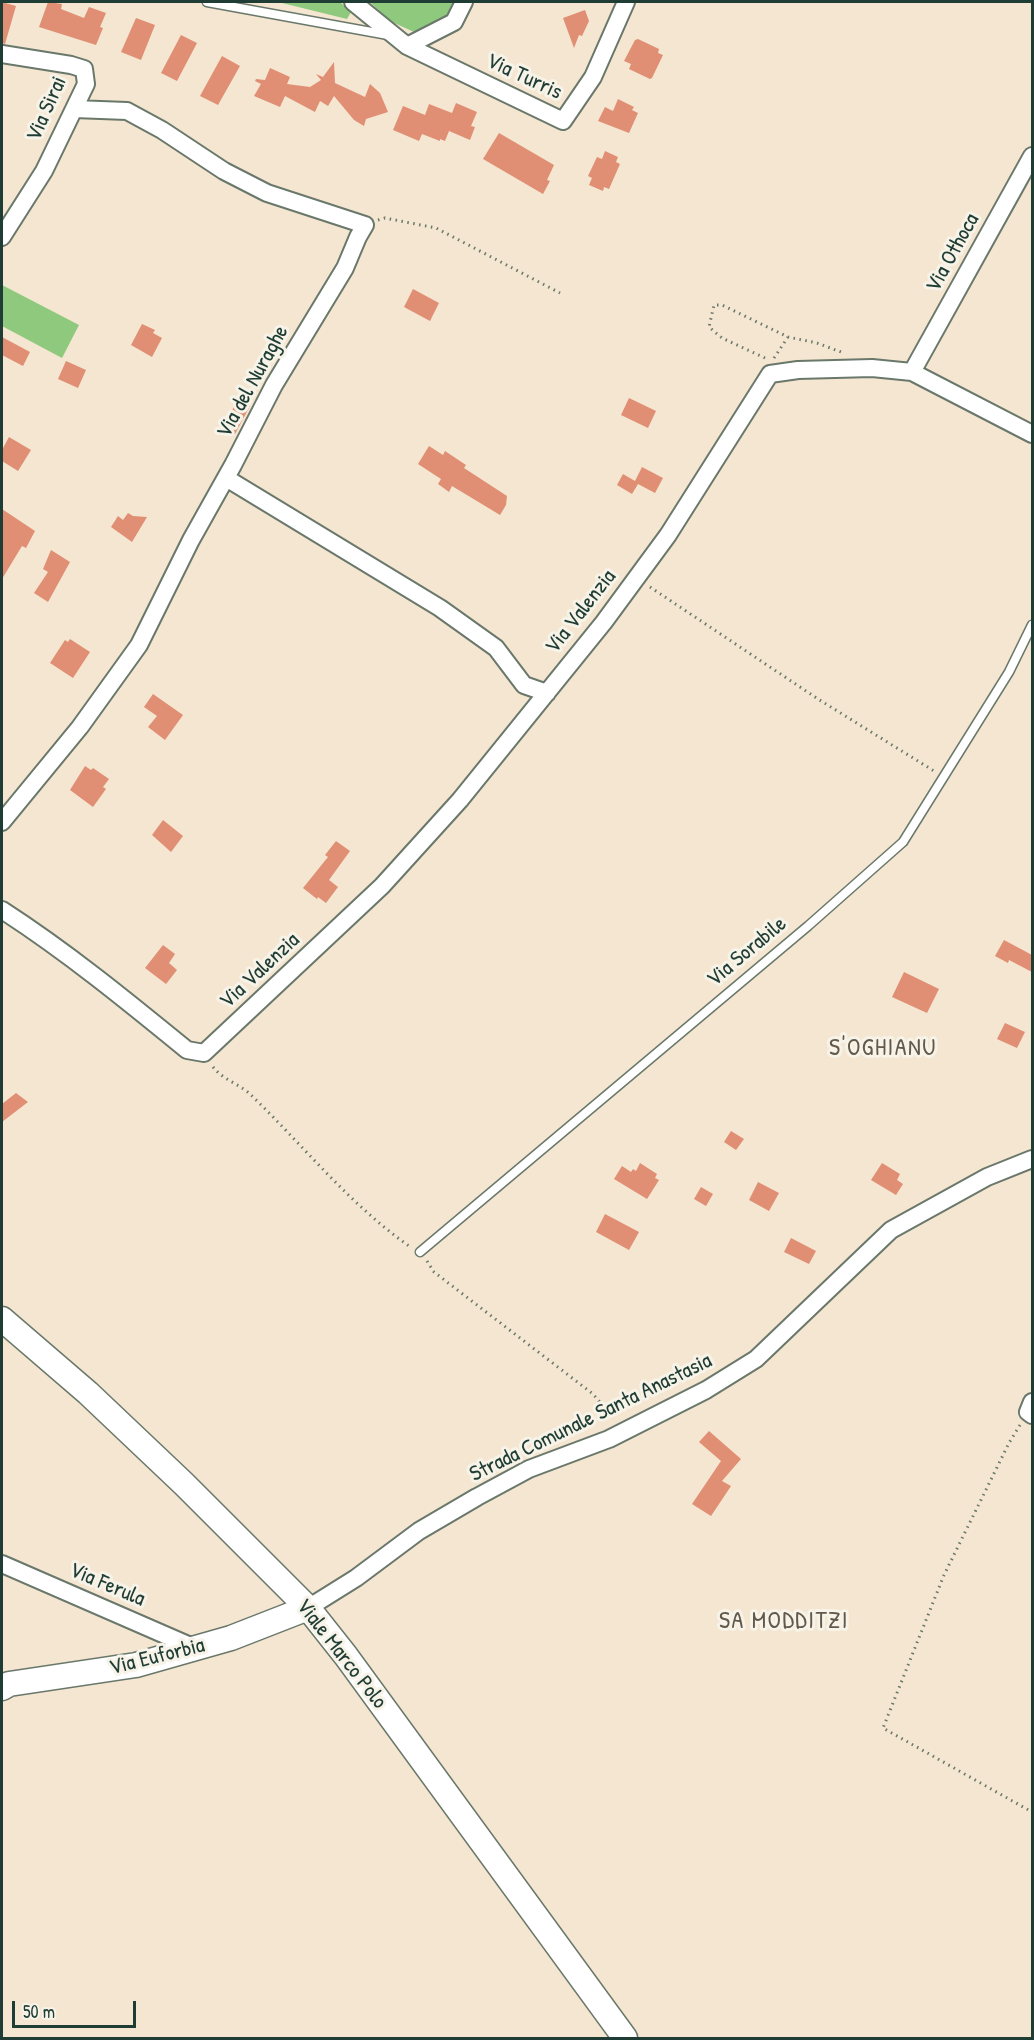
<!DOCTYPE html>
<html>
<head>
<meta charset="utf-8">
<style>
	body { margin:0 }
	#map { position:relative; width:1034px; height:2040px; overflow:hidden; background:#f4e6d0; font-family:"Patrick Hand",sans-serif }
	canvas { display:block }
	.frame { position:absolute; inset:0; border:3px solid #1f3d34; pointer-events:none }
	.scale { position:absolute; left:12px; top:2001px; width:124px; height:27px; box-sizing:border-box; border:3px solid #1f3d34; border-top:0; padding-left:8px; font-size:18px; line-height:21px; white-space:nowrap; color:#1f3d34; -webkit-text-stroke:4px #f7f3e8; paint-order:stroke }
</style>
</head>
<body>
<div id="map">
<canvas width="1034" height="2040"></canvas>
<div class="frame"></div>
<div class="scale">50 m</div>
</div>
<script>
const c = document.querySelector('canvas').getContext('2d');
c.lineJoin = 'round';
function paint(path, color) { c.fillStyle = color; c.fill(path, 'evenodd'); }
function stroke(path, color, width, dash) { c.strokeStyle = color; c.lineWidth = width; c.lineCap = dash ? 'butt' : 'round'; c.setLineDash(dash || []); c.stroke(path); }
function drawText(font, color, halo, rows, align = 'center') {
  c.font = font + ' "Patrick Hand",sans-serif'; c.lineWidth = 6; c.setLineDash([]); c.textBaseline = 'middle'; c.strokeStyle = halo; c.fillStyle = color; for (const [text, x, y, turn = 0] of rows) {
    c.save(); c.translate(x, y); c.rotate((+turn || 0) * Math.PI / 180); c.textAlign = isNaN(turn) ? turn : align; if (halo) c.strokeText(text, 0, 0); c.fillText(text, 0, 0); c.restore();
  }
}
const green = new Path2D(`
	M278,2H340L351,12L347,19Z
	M370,2H456L443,23L414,32L390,21Z
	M2,285L79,325L62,358L2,326Z`);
const building = new Path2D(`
	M2,2L16,6L5,44L2,43Z
	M48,2L62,4L61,9L84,18L89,7L106,13L100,27L103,28L96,45L39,27Z
	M585,10L589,21L582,36L579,35L574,48L563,18Z
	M136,18L155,25L141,60L121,52Z
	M181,35L197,43L177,81L161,73Z
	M638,39L659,49L658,53L663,55L652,78L650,79L629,69L631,64L624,61L635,40Z
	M222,56L240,66L218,105L200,96Z
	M334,62L335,83L365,97L370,84L380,93L388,112L366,119L364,126L354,120L334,96L328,106L320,101L315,112L285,96L280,107L254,96L261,84L255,81L256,79L265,80L270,68L290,77L287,84L310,87L321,80L316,74L323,77Z
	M618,99L634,107L632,110L638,113L629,133L598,121L605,107L613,111Z
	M456,103L477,112L471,126L475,127L470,140L449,131L445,141L440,139V141L422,134L419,141L393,130L403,106L425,115L429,104L452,113Z
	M499,133L554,165L547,180L550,181L543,194L483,159Z
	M605,151L618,157L616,162L620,164L609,189L604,187L603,191L589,185L592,178L588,176L597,157L602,159Z
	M413,289L439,303L430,321L404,307Z
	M142,324L155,330L153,333L162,338L152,357L131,345Z
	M2,337L30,352L23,366L2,355Z
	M66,361L86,370L78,388L58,379Z
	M629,398L656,411L648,428L621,415Z
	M238,399L250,406L235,434L223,428Z
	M9,437L31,450L18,471L2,461V450Z
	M429,446L443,455L445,451L466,465L464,468L507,496L506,505L500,515L452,486L449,492L438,484L441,479L418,464Z
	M642,467L663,478L655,493L638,484L632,494L617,485L623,474L635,481Z
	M2,509L35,531L26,548L22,546L2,579Z
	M128,513L133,516L147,517L132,542L111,527L118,516L123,520Z
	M51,550L70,562L48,602L34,593L48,572L43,569Z
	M70,639L90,652L73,678L50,663L65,640L68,642Z
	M153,694L183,715L165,740L148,727L157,716L144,707Z
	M85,766L91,770L93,768L109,779L103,787L106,789L93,807L70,790Z
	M163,820L183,836L171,852L152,835Z
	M336,841L350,851L329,880L338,887L326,903L318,897L317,899L303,888L328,857L325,855Z
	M1004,940L1032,955V972L1009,960L1008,963L995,956Z
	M163,945L175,954L169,963L177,970L166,984L145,968Z
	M904,972L939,989L927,1013L892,997Z
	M1005,1023L1025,1032L1017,1048L997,1039Z
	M16,1093L28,1102L2,1122V1104Z
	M731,1131L744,1139L736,1150L724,1142Z
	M640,1163L657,1174L655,1178L659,1180L647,1199L614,1179L622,1166L631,1172L633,1169L636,1171Z
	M882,1163L900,1174L897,1180L903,1184L896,1195L871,1180Z
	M758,1182L779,1193L769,1211L749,1200Z
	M701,1187L713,1194L706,1206L694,1199Z
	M605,1214L639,1232L629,1250L596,1232Z
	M791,1238L816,1251L809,1264L784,1252Z
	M709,1431L741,1459L722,1481L731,1486L711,1516L692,1504L721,1461L699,1442Z`);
const path = new Path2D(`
	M378,220L385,218L436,228L560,293
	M765,358L722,338L709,327L714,305H722L788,337L817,343L841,352
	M774,358L788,337
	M650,587L818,699L934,771
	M213,1067C222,1079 239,1084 250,1094C303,1145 348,1203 409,1246
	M427,1261L434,1272L593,1394L614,1419
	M1020,1425L1009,1443L944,1575L883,1728L1032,1812`);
const lane = new Path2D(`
	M207,2L388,35
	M420,1252L808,926L903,842L1009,672L1032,625`);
const street = new Path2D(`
	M353,2L407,46L563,121L593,77L626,2
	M407,46L454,22L464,2
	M2,54L71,65L84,69L86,84L44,171L2,237
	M912,372L1032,156
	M226,478L440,608L496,648L524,685L547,693
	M2,822L80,727L139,645L191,540L233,465L274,385L345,268L358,237L365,225L267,193L224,171L162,130L127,111L74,109
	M2,910C67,952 127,1001 187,1050L204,1053L382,886L460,800L604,622L668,535L770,374L798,370L872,368L912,372L1032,434
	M1032,1402L1028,1412L1032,1415
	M2,1564L195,1648
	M308,1608L356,1578L419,1531L477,1497L529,1469L609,1439L706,1390L756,1359L891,1230L987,1177L1032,1159`);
const secondary = new Path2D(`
	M2,1319L88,1393L184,1484L308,1608L346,1656L625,2038
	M2,1688L9,1684L136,1665L231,1638L308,1608`);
const streetNames = [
	["Via Turris",524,77,25],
	["Via Sirai",47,109,-66],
	["Via Othoca",953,253,-61],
	["Via del Nuraghe",253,382,-61],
	["Via Valenzia",581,612,-52],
	["Via Sorabile",747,952,-40],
	["Via Valenzia",260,971,-43],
	["Strada Comunale Santa Anastasia",591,1418,-26],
	["Via Ferula",107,1585,23],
	["Viale Marco Polo",341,1654,52],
	["Via Euforbia",157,1657,-14]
];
const neighbourhoodNames = [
	["S'OGHIANU",883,1049],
	["SA MODDITZI",784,1622]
];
paint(green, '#8ec97e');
paint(building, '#e08e74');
stroke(lane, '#6a786b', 11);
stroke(street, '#6a786b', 20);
stroke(secondary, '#6a786b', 27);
stroke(path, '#6a786b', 3, [1.5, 4.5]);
stroke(lane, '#fff', 8);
stroke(street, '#fff', 16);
stroke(secondary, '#fff', 24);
drawText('22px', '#1f3d34', '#f7f3e8', streetNames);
c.letterSpacing = '1.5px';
drawText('24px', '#63594a', '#f7f3e8', neighbourhoodNames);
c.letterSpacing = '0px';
</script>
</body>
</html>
